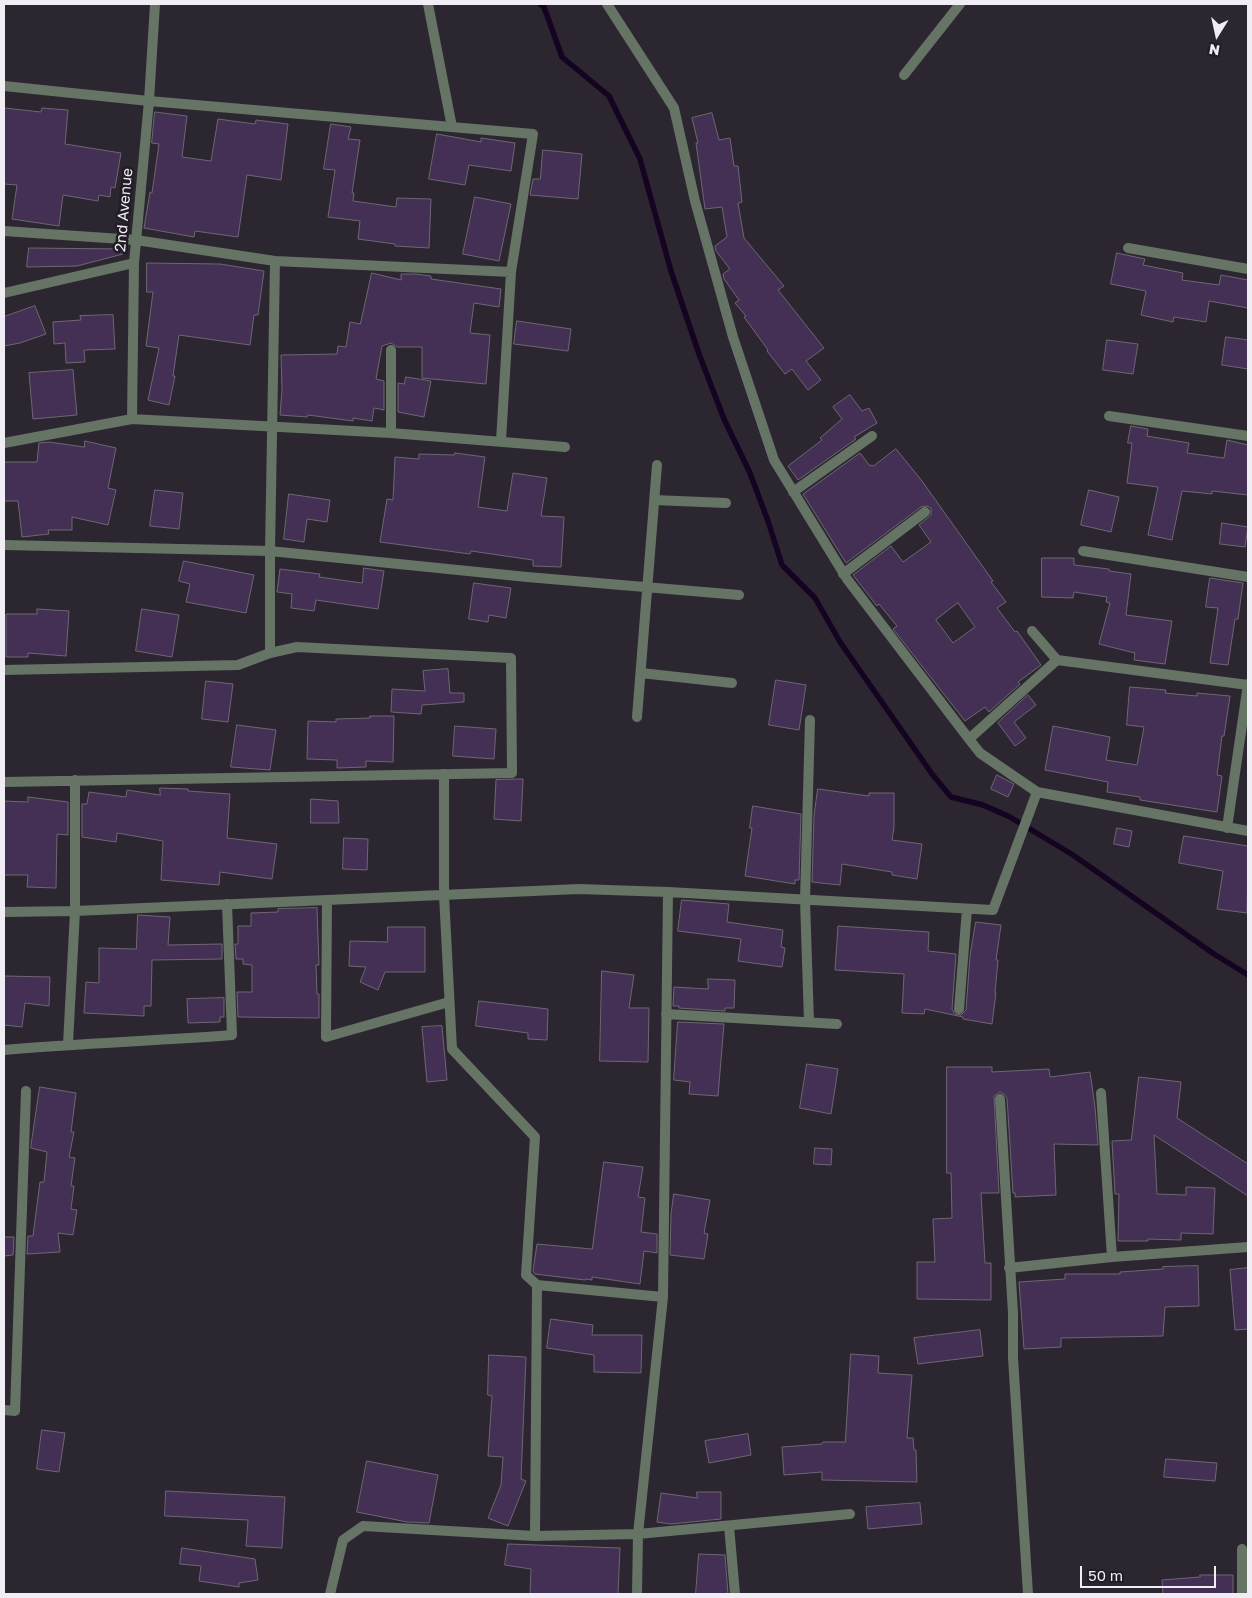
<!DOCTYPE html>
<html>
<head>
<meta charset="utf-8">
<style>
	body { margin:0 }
	#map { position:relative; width:1252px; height:1598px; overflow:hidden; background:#2b262f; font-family:"Golos Text",sans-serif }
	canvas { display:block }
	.frame { position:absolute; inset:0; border:5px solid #f1edf4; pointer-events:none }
	.north { position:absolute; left:1192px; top:10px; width:50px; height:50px; -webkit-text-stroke:4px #211c25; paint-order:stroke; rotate:190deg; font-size:14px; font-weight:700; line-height:20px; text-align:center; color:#f1edf4 }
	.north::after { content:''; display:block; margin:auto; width:18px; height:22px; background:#f1edf4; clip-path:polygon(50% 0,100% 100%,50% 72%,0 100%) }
	.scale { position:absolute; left:1080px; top:1566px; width:136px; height:22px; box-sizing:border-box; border:2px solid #f1edf4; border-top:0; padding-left:6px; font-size:15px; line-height:18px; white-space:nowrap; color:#f1edf4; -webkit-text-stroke:4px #211c25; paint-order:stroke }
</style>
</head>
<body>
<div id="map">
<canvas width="1252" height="1598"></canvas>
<div class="frame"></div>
<div class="north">N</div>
<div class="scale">50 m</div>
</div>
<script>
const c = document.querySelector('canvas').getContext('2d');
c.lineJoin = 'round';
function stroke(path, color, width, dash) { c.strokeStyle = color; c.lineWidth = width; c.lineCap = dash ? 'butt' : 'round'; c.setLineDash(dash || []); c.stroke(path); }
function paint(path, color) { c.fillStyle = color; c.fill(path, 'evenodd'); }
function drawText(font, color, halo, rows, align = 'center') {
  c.font = font + ' "Golos Text",sans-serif'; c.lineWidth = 5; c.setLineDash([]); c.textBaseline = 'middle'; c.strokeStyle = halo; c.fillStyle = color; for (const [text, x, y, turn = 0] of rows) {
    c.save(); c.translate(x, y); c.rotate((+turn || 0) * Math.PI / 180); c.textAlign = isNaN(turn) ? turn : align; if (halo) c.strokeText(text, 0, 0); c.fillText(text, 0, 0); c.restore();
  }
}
const stream = new Path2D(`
	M540,4L544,7L562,57L609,96L640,159L671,271L699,354L724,419L750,473L768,521L782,565L815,598L840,642L932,774L951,797L983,805L1010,817L1073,855L1214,954L1248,975`);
const building = new Path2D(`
	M5,108L41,112L42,108L68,110L65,144L121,153L115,188L111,187L110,197L99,195L98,201L63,195L59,226L12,219L17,185L4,184Z
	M155,112L187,116L182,157L211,161L218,119L255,124L256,120L288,124L281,180L247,175L238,237L195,231L194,237L144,228L150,192L152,193L159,144L152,143Z
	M712,113L719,140L730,138L734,166H738L742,202L738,203L744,238L784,286L778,290L824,348L806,361L821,380L808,390L792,369L785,374L767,351L768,350L744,317L746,316L735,303L739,300L724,279L723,274L730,269L716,251L715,246L727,237L722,207L705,209L696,143H698L692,118Z
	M331,124L351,127L348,139L360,140L352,193H354L353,201L396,207L397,198L431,199L429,248L395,246V244L358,239L360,221L328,217L335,170L324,169Z
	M437,134L481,142V138L515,143L511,171L469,165L465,185L429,179Z
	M543,150L582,154L578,199L530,195L533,179H540Z
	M475,197L511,204L499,261L463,254Z
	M29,248L122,249L123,254L77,266L27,267Z
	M1117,253L1145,259L1143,265L1183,273L1182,280L1219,285L1221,275L1248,280V308L1209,301L1206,322L1174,317L1173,322L1141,315L1146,291L1111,284Z
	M147,263L220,264L264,271L258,315H254L250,345L179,335L173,376H175L169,405L148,400L159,348L146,346L153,292H147Z
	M372,273L401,280V274H416L431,276V279L501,289L499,307L474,303L470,333L490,335L486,384L422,378V347H397L391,343L382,346L376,379L384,381V410L374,408L372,421L353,418V421L308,415L307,417L280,415L282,390L281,355L337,354L338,346L346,347L350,322L360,324Z
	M35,306L46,334L20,343L4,346V317Z
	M113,315L115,349L84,350L85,362L66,363L65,343L54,344L53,322L81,320L80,316Z
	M517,321L571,329L568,351L514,344Z
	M1226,337L1248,340V369L1222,365Z
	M1107,340L1138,344L1133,374L1103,370Z
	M73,370L77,415L33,419L29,373Z
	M406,377L431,381L424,417L398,412V383L404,384Z
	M850,395L862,411L869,408L877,423L854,437L856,439L798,480L788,466L822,440L820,438L842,419L833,407Z
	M1131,426L1148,429L1147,436L1189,443L1187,453L1224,458L1227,440L1248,445V495L1212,491V494L1182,491L1172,540L1148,535L1158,487L1127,483L1132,443H1128Z
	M85,441L116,448L108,488L116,490L108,525L72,517V530H48L49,534L22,537L18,501H4V462H37L39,443L49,442L84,447Z
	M896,449L922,481L993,581L991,582L1006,602L997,608L1015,632L1017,631L1041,665L1018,682L1020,684L989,712L985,707L965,721L893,629L897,626L879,604L877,606L853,575L891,546L903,562L931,542L919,525L931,515V508L927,506L921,507L846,563L803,494L860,453L870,466L872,465L873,466ZM958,603L975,627L953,643L936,620Z
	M455,453L485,457L478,507L507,511L513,473L547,478L541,516L564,517L561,567L533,566V560L471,551L470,554L380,542L387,499L393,500L395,457L419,459V454L454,455Z
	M155,490L183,493L179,529L150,526Z
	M1089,490L1119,497L1111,532L1081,525Z
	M289,494L330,500L327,522L307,519L304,542L284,539Z
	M1222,523L1248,527L1245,547L1220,544Z
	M1042,558H1074V565L1109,569V571L1131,574L1126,615L1172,621L1165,664L1134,660L1135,653L1099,644L1110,603L1106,602L1107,597L1074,592L1073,598L1042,597Z
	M184,561L254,575L246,613L186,602L190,584L179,581Z
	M364,568L384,571L378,609L316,600L314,611L291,608L292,594L277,592L280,569L320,574L319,577L362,583Z
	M1210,578L1243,583L1238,619H1235L1228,665L1210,663L1218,608L1206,607Z
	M474,583L511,588L506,618L489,615L488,622L469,619Z
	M37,609L69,611L66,656L28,653V657H6V614H37Z
	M142,609L179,615L172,657L136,651Z
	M448,669L450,693H464V702L422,705L421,714L391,712L392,689L425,691L423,671Z
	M776,680L806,685L799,730L769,725Z
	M206,681L233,684L228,722L202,719Z
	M1130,687L1166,690L1165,693L1197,696V693L1230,696L1224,736H1222L1217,775L1222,776L1217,812L1140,800V797L1107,792L1108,782L1045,770L1053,726L1110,737L1106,760L1137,765L1144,727L1127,725Z
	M1028,695L1036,705L1014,722L1026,738L1015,746L998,723Z
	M370,716H394L393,762L366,761V767L337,768V760L307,759L308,721L336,722V719L370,718Z
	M237,725L276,730L270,770L231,767Z
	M455,726L496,729L494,759L453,756Z
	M997,775L1014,784L1008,797L991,789Z
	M516,779H523L521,821L494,819L496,780Z
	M160,788L188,789V791L230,794L227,838L277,844L272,879L220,872L219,885L161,880L163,841L117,833L116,842L82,837V804H87L89,792L126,797L127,790L160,795Z
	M818,789L869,796V793H894V828L892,840L922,844L917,879L892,875V872L842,864L840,885L812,882L814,816Z
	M28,797L68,802V835L57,834L56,888L27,887L28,875H4V801L28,802Z
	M311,799L338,801L339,823H311Z
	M753,806L801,814L799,880H795V884L745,876L752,828H750Z
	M1117,828L1132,831L1129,847L1114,844Z
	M1184,836L1248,846L1247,913L1217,909L1223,871L1179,863Z
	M344,838L368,839L367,870L343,869Z
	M682,900L729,904L727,922L783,930L781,947L785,948L782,967L738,961L741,939L678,931Z
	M317,908L319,965H316L317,994H319V1018L238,1017L237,992H252V965L243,964V959H236L235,944H238V926H251V913L278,912V909Z
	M138,915L170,917L168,945L222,944V959L152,960L151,1006H144V1016L84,1013L86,982L99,983V948L136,949Z
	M976,922L1001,925L996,960H998L995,993H996L992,1024L963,1019V1017L925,1009L924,1014L902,1013L904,974L835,970L838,926L929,932L928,951L956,954L952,1009L955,1014L961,1015L966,1010L970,956Z
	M388,927H425V972H385L378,990L360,982L366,967L349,966L350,941L387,942Z
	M602,971L634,975L629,1008H649L648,1062L600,1061Z
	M4,976L50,977L49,1006L25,1003L22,1027L4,1025Z
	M708,979L735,980L734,1008H725V1011L679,1008V1006H673L674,987L708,989Z
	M224,998V1017H220V1022L188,1023L187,999Z
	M479,1001L548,1009L547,1040L528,1039V1033L476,1026Z
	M678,1022L724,1024L718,1096L689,1094L690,1082L674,1080Z
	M442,1026L447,1080L427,1082L422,1027Z
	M807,1064L838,1069L831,1114L800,1108Z
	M947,1067H992V1072L1049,1069L1050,1077L1090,1072L1095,1107L1098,1145L1054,1144L1056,1195L1015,1197V1193H1013L1007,1098L1005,1095L1000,1092L994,1096L999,1193H981L985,1263H991V1300L917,1299V1262H935L933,1219L952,1218L951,1173H947Z
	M1139,1077L1181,1082L1177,1118L1248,1164V1196L1154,1135L1157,1194L1186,1195V1187L1215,1188L1213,1234L1181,1233V1240L1148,1239V1241H1118L1119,1194H1115L1112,1141L1131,1140Z
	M40,1087L76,1093L71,1132H74L69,1157L75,1158L71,1186H74L71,1209L77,1210L73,1235L58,1233L60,1252L27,1254L28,1236H33L40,1182H44L47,1152L31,1148Z
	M815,1148L832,1149L831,1165L814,1164Z
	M604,1162L643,1167L638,1197L645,1198L641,1232L657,1234V1253L644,1251L640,1284L592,1277V1280L585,1279V1280L535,1274L533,1271L537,1244L592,1249Z
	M674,1194L710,1200L704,1233L708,1234L704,1259L670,1255L671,1215Z
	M4,1237H14L13,1255L4,1256Z
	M1198,1266L1199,1306L1165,1307L1163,1336L1061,1338V1347L1024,1349L1019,1282L1065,1279V1274H1120V1272L1163,1269V1267Z
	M1248,1268V1329L1235,1330L1230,1270Z
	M551,1319L593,1325L592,1335H642L641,1373L594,1372V1355L547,1348Z
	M980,1330L983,1356L918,1364L914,1338Z
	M851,1354L879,1356L878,1373L912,1375L907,1438H913L914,1450H916L917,1482L822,1480V1472L784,1475L782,1447L822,1444L823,1442H845Z
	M489,1355L526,1357L521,1479L526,1481L508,1526L488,1518L501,1485L503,1457L488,1456L492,1396L488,1395Z
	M42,1430L65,1433L59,1472L37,1469Z
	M748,1434L751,1455L709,1463L705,1441Z
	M1166,1459L1217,1463L1215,1481L1164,1477Z
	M367,1461L438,1475L429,1523L407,1522L357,1512Z
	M166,1491L285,1497L282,1548L246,1546L248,1520L165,1516Z
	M697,1492H721V1519L671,1524L657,1522L661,1493L697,1498Z
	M920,1503L922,1524L868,1529L866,1507Z
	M508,1544L620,1548L618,1594H530L531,1569L505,1565Z
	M182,1548L255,1559L258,1580L239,1583V1587L199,1581L201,1566L180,1564Z
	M699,1554L725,1555L728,1594H696Z
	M1200,1575H1233V1594H1163L1162,1580L1200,1577Z`);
const minor = new Path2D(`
	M428,4L452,127
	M607,4L674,108L695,201L733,337L774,460L847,579L969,739L980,753L1037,792L1248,831
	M904,75L960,4
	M4,86L149,101L533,134L511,272L501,441
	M4,231L136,240L275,261L511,272
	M1128,248L1248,269
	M4,293L134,263
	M1109,416L1248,436
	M132,419L134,263L149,101L155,4
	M391,433V350
	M4,443L132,419L391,433L565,447
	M793,492L872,436
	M654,500L726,503
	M4,545L270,551L275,261
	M1083,551L1248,577
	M843,574L925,512
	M270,653V551L527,577L739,595
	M1057,660L1248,685
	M4,670L238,665L270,653L297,647L511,658L512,773L4,782
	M641,673L732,683
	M637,717L657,465
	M969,739L1057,660L1032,631
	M444,774V895L452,1049L535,1137L526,1275L537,1285
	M1227,828L1248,684
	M327,900L326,1037L449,1002
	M4,912L75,911L579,889L668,892L993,910L1037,792
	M959,1009L967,909
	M666,1014L837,1024
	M809,1022L805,900L810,720
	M68,1044L75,911V780
	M4,1050C80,1043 156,1041 232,1035L227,904
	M1101,1093L1112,1257
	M1000,1099L1013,1313V1358L1028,1594
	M1009,1268L1112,1257L1248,1247
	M4,1410L15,1411L26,1091
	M729,1526L735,1594
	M535,1536L638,1534L850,1514
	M330,1594L343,1540L363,1526L535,1536L537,1285L663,1297
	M637,1594L638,1534L663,1297L668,892
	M1242,1594V1549`);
const streetNames = [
	["2nd Avenue",124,210,-85]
];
stroke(stream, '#150322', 5.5);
paint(building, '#443055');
stroke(building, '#6d6772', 1);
stroke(minor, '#657464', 10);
drawText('15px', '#f1edf4', '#211c25', streetNames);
</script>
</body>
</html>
